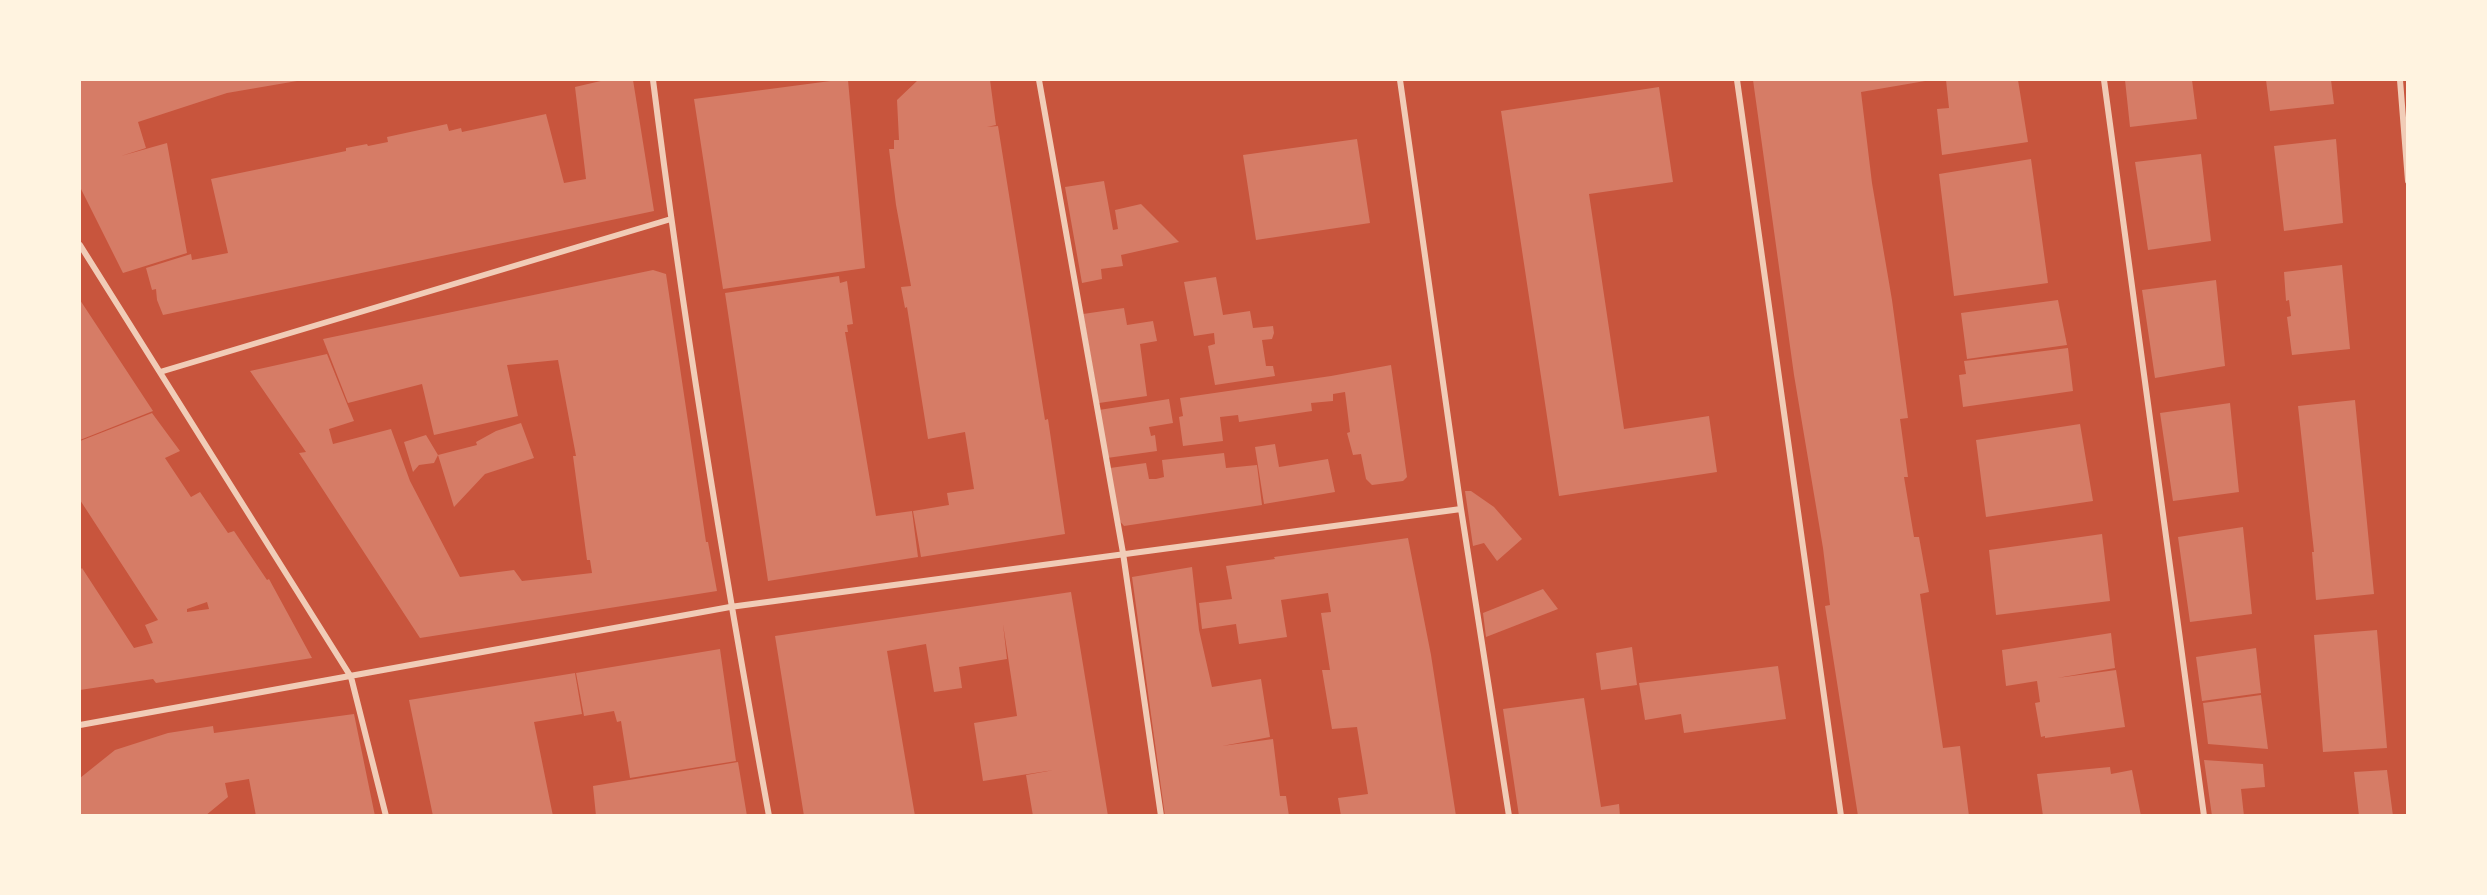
<!DOCTYPE html>
<html>
<head>
<meta charset="utf-8">
<style>
	body { margin:0 }
	#map { position:relative; width:2487px; height:895px; overflow:hidden; background:#c8553d; font-family:"Fira Sans",sans-serif }
	canvas { display:block }
	.frame { position:absolute; inset:0; border:81px solid #fff3e0; pointer-events:none }
</style>
</head>
<body>
<div id="map">
<canvas width="2487" height="895"></canvas>
<div class="frame"></div>
</div>
<script>
const c = document.querySelector('canvas').getContext('2d');
c.lineJoin = 'round';
function paint(path, color) { c.fillStyle = color; c.fill(path, 'evenodd'); }
function stroke(path, color, width, dash) { c.strokeStyle = color; c.lineWidth = width; c.lineCap = dash ? 'butt' : 'round'; c.setLineDash(dash || []); c.stroke(path); }
const building = new Path2D(`
	M80,80H297V81L227,93L138,122L146,148L121,156L167,143L187,253L123,273L80,187Z
	M605,80H633L654,211L163,315L157,300L156,289L152,290L146,268L191,254L192,260L228,253L211,179L346,151V148L367,144L368,146L388,142L387,137L447,124L449,131L461,128L462,132L546,114L564,183L586,179L575,87Z
	M838,80H848L865,268L723,289L694,99Z
	M918,80H990L996,125L987,127L998,126L1045,420L1048,419L1065,534L921,557L913,511L949,505L947,493L974,489L965,432L928,439L907,307L905,308L901,287L911,286L896,205L889,149H894V140H899L897,100Z
	M1753,80H1931L1861,92L1872,183L1892,300L1908,418L1900,419L1908,477H1904L1914,537H1919L1929,592L1920,594L1943,748L1960,746L1969,816H1858L1825,606L1830,605L1823,548L1794,375Z
	M1946,80H2018L2028,142L1942,155L1937,109L1949,108Z
	M2125,80H2192L2197,119L2130,127Z
	M2266,80H2331L2334,104L2270,111Z
	M1659,87L1673,182L1589,194L1624,429L1709,416L1717,472L1559,496L1501,111Z
	M1357,139L1370,223L1256,240L1243,155Z
	M2336,139L2343,223L2284,231L2274,146Z
	M2201,154L2211,241L2148,250L2135,162Z
	M2031,159L2048,283L1954,296L1939,174Z
	M1104,181L1113,230L1118,229L1115,210L1141,204L1179,242L1121,255L1123,266L1101,269L1102,279L1082,283L1065,187Z
	M2342,265L2350,349L2292,355L2287,317L2291,316L2289,300L2286,301L2284,272Z
	M653,270L666,274L706,542H708L717,591L420,638L299,453L306,452L250,371L327,354L354,421L329,429L333,444L391,429L410,481L460,577L514,570L522,581L592,573L590,560H587L573,456H576L558,360L507,365L518,416L434,435L422,384L348,403L323,339Z
	M839,276L840,283L847,281L853,324L847,325L848,332H845L876,516L912,511L918,557L768,581L725,293Z
	M1216,277L1223,315L1250,311L1253,328L1273,326L1274,333L1272,339L1262,340L1266,366H1273L1275,376L1215,385L1208,346L1215,344L1214,333L1194,336L1184,282Z
	M2216,280L2225,366L2155,378L2142,290Z
	M80,300L153,411L80,440Z
	M2058,300L2067,345L1967,359L1961,313Z
	M1124,308L1127,325L1153,321L1157,341L1140,344L1147,396L1099,403L1083,314Z
	M2068,348L2073,391L1963,407L1959,375L1966,374L1964,361Z
	M1391,365L1407,477L1403,481L1372,485L1366,479L1361,454L1353,455L1347,433L1350,432L1345,392L1333,394V401L1311,403L1312,411L1239,422L1238,415L1220,417L1223,441L1183,446L1179,417L1183,416L1180,398L1331,376Z
	M1169,399L1173,423L1149,427L1151,436L1155,435L1157,451L1107,458L1099,410Z
	M2355,400L2374,594L2316,600L2312,552H2314L2298,406Z
	M2230,403L2239,492L2173,501L2160,413Z
	M152,413L180,451L165,458L191,497L200,492L228,533L234,531L267,580L269,579L312,658L156,683L153,679L80,690V570L82,568L134,648L153,643L145,625L158,620L80,500V441ZM207,602L209,609L187,612V609Z
	M521,423L534,458L485,474L454,507L438,455L434,463L419,465L413,472L404,442L426,435L438,455L477,445L476,442L496,431Z
	M2080,424L2093,501L1986,517L1976,440Z
	M1275,444L1279,467L1328,459L1335,492L1264,504L1255,447Z
	M1224,453L1226,468L1257,465L1262,505L1124,526L1119,520L1110,468L1146,463L1149,479H1156L1164,477L1162,460Z
	M1465,491H1471L1494,507L1522,539L1497,561L1484,543L1473,546Z
	M2243,527L2252,614L2190,622L2178,537Z
	M2102,534L2110,601L1996,615L1989,550Z
	M1408,538L1431,655L1456,816H1341L1338,798L1368,794L1357,727L1332,729L1322,670H1330L1321,613L1331,612L1328,593L1281,600L1287,637L1239,644L1236,624L1202,629L1199,603L1232,599L1226,566L1275,559L1274,557Z
	M1192,567L1199,630L1212,687L1261,679L1270,737L1222,746L1273,739L1280,796H1286L1289,816H1165L1132,577Z
	M1543,589L1558,609L1486,637L1483,613Z
	M1071,592L1108,816H1033L1026,775L1054,770L983,781L974,723L1017,716L1003,624L1007,659L959,667L962,688L934,692L926,644L887,651L915,816H804L775,636Z
	M2377,630L2387,748L2323,752L2314,635Z
	M2111,633L2115,668L2057,678L2116,670L2125,727L2045,738V736L2041,737L2035,703L2040,702L2037,681L2006,686L2002,650Z
	M1632,647L1637,685L1601,690L1596,653Z
	M2256,648L2261,693L2202,701L2196,657Z
	M720,649L736,761L630,778L621,721L617,722L614,711L584,716L576,673Z
	M1778,666L1786,719L1684,733L1681,714L1645,720L1639,683Z
	M575,673L582,714L534,722L553,816H433L409,700Z
	M2261,695L2268,749L2208,744L2203,703Z
	M1584,698L1601,807L1619,804L1620,816H1519L1503,709Z
	M354,714L375,816H256L249,779L225,783L228,797L205,816H80V778L115,750L168,733L213,726L214,733Z
	M2204,760L2263,764L2265,787L2241,789L2244,816H2212Z
	M738,762L747,816H596L593,786Z
	M2110,767L2111,774L2132,770L2141,816H2043L2037,774Z
	M2387,770L2393,816H2359L2354,772Z`);
const minor = new Path2D(`
	M653,80C684,326 724,571 769,816
	M1039,80L1123,553L1161,816
	M1400,80L1461,509L1509,816
	M1737,80L1841,816
	M2104,80L2204,816
	M2400,80L2408,181
	M80,245L351,677L386,816
	M160,372L671,219
	M80,725L730,607L1461,509`);
paint(building, '#d67c66');
stroke(minor, '#f1ccb7', 6);
</script>
</body>
</html>
